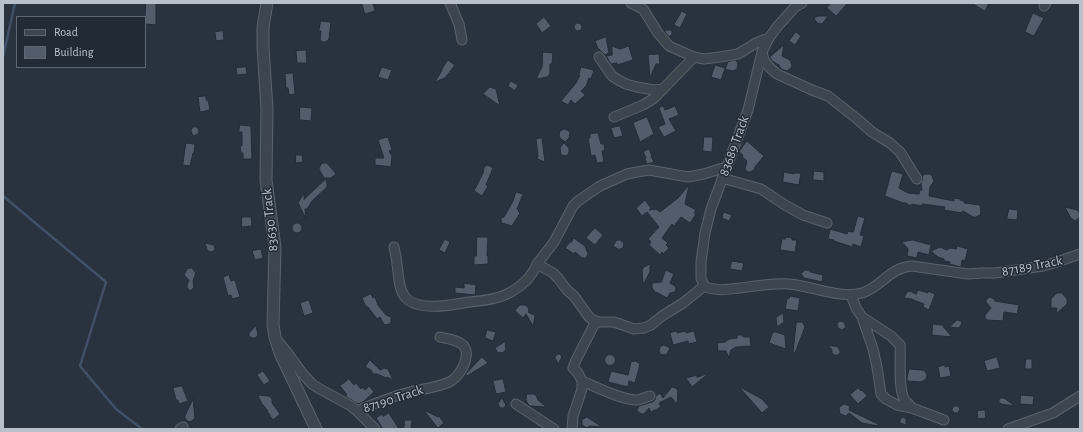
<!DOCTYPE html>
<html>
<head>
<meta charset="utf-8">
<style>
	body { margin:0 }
	#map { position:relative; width:1083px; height:432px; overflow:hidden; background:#29333f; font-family:"Alegreya Sans",sans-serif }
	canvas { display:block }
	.frame { position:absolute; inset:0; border:4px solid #b9c0ca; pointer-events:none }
	.legend { position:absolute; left:16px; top:16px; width:130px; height:52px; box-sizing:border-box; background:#212a35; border:1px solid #5e6671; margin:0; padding:5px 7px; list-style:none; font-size:12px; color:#b9c0ca }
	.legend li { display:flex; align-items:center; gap:8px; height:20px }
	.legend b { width:20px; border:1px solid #5e6671 }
</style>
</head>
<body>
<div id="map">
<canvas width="1083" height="432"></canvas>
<div class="frame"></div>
<ul class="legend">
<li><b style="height:5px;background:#3d454f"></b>Road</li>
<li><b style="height:11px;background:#525c6a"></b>Building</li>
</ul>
</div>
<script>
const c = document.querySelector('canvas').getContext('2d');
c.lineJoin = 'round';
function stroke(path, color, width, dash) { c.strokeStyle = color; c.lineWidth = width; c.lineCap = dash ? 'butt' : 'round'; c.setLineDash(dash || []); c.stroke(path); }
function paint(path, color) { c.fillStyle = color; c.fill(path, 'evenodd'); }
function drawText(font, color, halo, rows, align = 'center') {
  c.font = font + ' "Alegreya Sans",sans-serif'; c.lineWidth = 3; c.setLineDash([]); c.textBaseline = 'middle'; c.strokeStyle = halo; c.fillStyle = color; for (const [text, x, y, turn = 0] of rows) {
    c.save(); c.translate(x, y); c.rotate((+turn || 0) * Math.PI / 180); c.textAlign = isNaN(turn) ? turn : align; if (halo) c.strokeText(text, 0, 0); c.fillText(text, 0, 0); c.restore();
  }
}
const stream = new Path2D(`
	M3,57L15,3
	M3,196L106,282L80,366L116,409L142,429`);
const building = new Path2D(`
	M146,3H156V25L145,24Z
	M362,3H373L375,11L365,14Z
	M831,3H848L836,16L827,8Z
	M972,3H989L985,11Z
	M682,11L687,14L680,28L674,25Z
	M1033,13L1044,18L1034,36L1025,32Z
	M819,16H828L823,23L821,24L817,23L814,18Z
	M544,17L551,26L542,33L536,24Z
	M321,21L331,22L329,39L327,41L325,42H322L320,39L321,31H319Z
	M574 27a4 4 0 1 1 8 0a4 4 0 1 1-8 0Z
	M666,30H672V35L670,36L669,37L665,32Z
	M223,31L224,40L216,41L215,32Z
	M796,32L801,36L795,45L789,41Z
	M606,37L609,53L605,55L599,49H598L595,41Z
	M784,45L782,56L790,60L792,65L791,68L787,71L781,69L779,65L772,61L770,57Z
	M612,46L620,49L629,46L633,60L617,65V63L611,64L606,56L612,55Z
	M306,50L307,63H297L296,51Z
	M543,52L553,53L552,64H550V73L548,77L536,79L542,67Z
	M659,54L660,64H656L650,78L648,55Z
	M448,60L455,65L445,78L435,82L442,70V69Z
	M736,60L738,64L737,69L733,71L725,69L721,80L711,77L715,65L725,68V69L728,62Z
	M246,67L247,74L237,75L236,68Z
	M382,67L392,70L388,80L378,77Z
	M581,67L594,70L591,79L589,78L586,86L581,91L585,95L575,104L571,100L568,105L561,101L576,83L580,75H579Z
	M293,73L295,94L289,95L288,88H286L285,74Z
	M511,81L518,85L515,91L508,86Z
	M490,87L496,89L500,106L483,94Z
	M206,96V100H208L210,110L200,112L198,97Z
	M663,106L665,110L675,106L679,115L669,119L676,131L664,137L658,127L665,124L659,108Z
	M300,107L312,108L311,121L300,120Z
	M647,117L654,134L640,142L633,123Z
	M240,125L251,126L252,159H243V153H241L240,146H242V132H239Z
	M620,126L623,136L614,138L611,128Z
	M193,127H197L199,130L198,134L193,136L191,131Z
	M565,129L569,131L570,133L569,138L565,142L560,138L559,136L560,131Z
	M598,133L601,144H604L605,150L602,151L604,162L597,163L595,155L591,156L588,138H590V134Z
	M388,137L392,150L389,151L392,156L391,167L375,165V158H384L378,140Z
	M704,137H713L712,152L703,151Z
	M542,138L545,162L537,159L538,156L536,139Z
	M747,141L764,156L755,167L754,170L750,172H748L745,169L747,161L742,157L743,155L739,152Z
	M186,143L195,144L194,153H193L190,166L183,165Z
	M564,143L569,148V153L566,156L561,155L560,148Z
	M649,149L652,156H651L654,162L647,164L645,159L646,158L643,152Z
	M296,155H302L303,162L296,163Z
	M322,163H327L336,174L331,178H324L319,169Z
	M487,165L490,166L493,168L486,185L488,186L482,196L474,191L483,173L484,168Z
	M814,171L824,172V181L813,180Z
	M892,171L903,174L899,188L908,193L919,194L920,190H922L921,183L923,179L922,176L925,174H930L932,176L934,181L930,187L929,196L954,201V198L960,199V200L964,201V203L980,205L981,212L980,215L976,217H973L963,211L962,213L944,210L945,207L922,204V206L912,204L910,206L906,203H903L885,196Z
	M784,172L794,174V173H801L799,185L783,182Z
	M326,179L327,184V187L312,201L307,209H305L306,219L298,203L304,193V199Z
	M689,185L685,204L696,210L694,213L696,214L690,223L681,217L674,226L672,224L662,238L668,243L666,245L669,248L663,254L662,252L660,255L649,245L651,242L648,239L659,227L647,212L642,216L636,208L645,200L651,208L649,210L656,209L660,212L678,198Z
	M516,192L523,194L517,209L519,210L518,211L520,213L512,226L502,223L501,221V218L504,217L513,201Z
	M1065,207L1077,210L1079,212L1080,216L1079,218L1075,221L1071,218Z
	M1009,209L1018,210L1017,220L1007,219Z
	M724,212L732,215L729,221L722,218Z
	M858,216L865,218L860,235L864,236L861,247L853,244L852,247L834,241V240L828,239L830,229L847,234L848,231L851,232V231L853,232Z
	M242,217H251L252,226L242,227Z
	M292 228a5 5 0 1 1 10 0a5 5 0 1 1-10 0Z
	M595,228L603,235L595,245L586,238Z
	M477,237H488L487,256H488V264L474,265V256H476Z
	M786,237L792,238V240H797L795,252L780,250L782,239H785Z
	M574,238L585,246L588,254L586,258H582L575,252L574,254L565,248L570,242H571Z
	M445,239L450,242L445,253L439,250Z
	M618,240H620L624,243L623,248L620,249H618L613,246L616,241Z
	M913,240L931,245L929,255L918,252L917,258L907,256L908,249L902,242Z
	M205,243L214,245L215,249L212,252L208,251Z
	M957,246L968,249L965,261L962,260L961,267L949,264L950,262L944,261V259L938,257L931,251L940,247L947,250L950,248L956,249Z
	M261,249L263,258L255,260L252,251Z
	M732,261L744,263L742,271L730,269Z
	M650,264V272L643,285L642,270L643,268Z
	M192,268L196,273L193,281L194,287L191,291L187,288V285L189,280L184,275L187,269Z
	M666,270L674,274L670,283L675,286L676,288L675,292L670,293L667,298L658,293L655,292L652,288V283L661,282Z
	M805,270H807L811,272L823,275L822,282L804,278L801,274Z
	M229,275L231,281L235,280L240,297L232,299L231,295L228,296L223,277Z
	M464,283L476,285L475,295L455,293V287L464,288Z
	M918,290L928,293V291L935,294L929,310L923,307L924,304L911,299L904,298L907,292L910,291L916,294Z
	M1057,293H1062L1067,299V304L1056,314L1057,308H1051V299Z
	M371,294L373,298L375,297L378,305L386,315L391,317V322L390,324L385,325L383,323L380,317L377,319L368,307H366L362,298Z
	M790,296L800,298L798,311L785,309L787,299L789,298Z
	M990,297L994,299L995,301L1019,305L1017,314L1004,312L1003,321L987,320L985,318V315L991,308L986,302V300Z
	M309,300L313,313L304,316L300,303Z
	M520,305H525L528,307L529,311L528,312L534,315L535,316L533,326L526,314L523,318L515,311Z
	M783,313L784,322L777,327L776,318Z
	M957,320L961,321L962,323L960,327L958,328L950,327Z
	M840,321L844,322L846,327L842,330L838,328L837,324Z
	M798,322H802L803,323L805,327L795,353L793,352L796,324Z
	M933,324L942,325L952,337L932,335Z
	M256,326L258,335L256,338H252L249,336V333Z
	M487,330L496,332L493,341L485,338Z
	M677,331V333L686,331V333L694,331L697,342L689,344L688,341L673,345L670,333Z
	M773,332H776L785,335L786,349L769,343L772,334Z
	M737,335H743V337H750L751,346L736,347L731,350L729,358L726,351H718L717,343L725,342L729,339L737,338Z
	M505,342L506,349L504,352L500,353L497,352L495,348Z
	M664,345L670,348L667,354L664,355L660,354L659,351L660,347Z
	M828,345L838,347L840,351V353L838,355H834L832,353V350Z
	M558,354H560L562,357L558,364L555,358V357Z
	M604.5 360a5.5 5.5 0 1 1 11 0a5.5 5.5 0 1 1-11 0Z
	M482,357L488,363L467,376L466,374Z
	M997,357L1000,368L987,371L984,361Z
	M368,358L380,370L384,368L388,369L393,380L387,377L386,378L377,374H373L371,370L365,367L369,361Z
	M1026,359H1032V369H1025Z
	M636,361L640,364L635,383L629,381L628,387L608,382L611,371L628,375L631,362Z
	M945,365V367L949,366L951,376L940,378L938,367Z
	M909,369L922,370L925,371L927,375L926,379L921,382L907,381Z
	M263,371L270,381L264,385L257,375Z
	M709,373L692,387L686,378L697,375V377Z
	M349,379L354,385L356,383L361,389L363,387L365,390L369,386L374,392L363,402L358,404L345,396L347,395L340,386Z
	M503,379L506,392L496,394L493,381Z
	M182,386L188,401L179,404L178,400H176L173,388Z
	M673,387L677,389L678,391L677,404L671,397L659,403L661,407L651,412L649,408L644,414H642L638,412L637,410L639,406L652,402L655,400L656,396L660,393L663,398L671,388Z
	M740,387L762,399L769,407L762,413L740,388Z
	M858,388L861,391L862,390L867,396L858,404L850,395Z
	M527,394H533L536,395L538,400L546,407L530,406L528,404L526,400Z
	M258,395L269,396L272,399V403L280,414L273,420L267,411H268L262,404Z
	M1021,395L1034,396L1033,405L1020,404Z
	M502,398L506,405L504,408H500L498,404Z
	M1000,398H1004L1015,406L1001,404L999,402Z
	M193,399L195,418L192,421L189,422L185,418V416Z
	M844,404L850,406L849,410L878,424V426L862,423L849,413L846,416L840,414L839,408Z
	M954,406H958L960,409L958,413H954L952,410Z
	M424,410L438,417L439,416L444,423L438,428Z
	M985,410L986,418L978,419L977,411Z
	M389,413L399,429H383L376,418L382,414L383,416Z
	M587,417L602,427L589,426L587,428L582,425V420Z
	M903,417L906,419V425L900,423V420Z
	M405,420H412L411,429H404Z`);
const minor = new Path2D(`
	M450,3L459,24L462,40
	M631,3L643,9L658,33L669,46L694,57L704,59L720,57L738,54L756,43L769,38
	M802,3L795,7L777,27L769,38L762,52L748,110L711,209L705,233L701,262V278L704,286C715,292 728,289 740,288C756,286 773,283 789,284C811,286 841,299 862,293C882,287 888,268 912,266L968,274L982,273H995L1043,266L1057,262L1080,254
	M1044,6L1046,3
	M762,52L764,60L769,67L777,74L812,90L828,96L856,118L872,132L890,143L900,152L917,179
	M599,57L612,76L620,81L626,84L637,87L654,90L663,89L694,57
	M614,117L643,105L653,99L663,89
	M722,178L761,189L785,205L803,215L827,223
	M394,247C395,253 397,259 397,265C399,275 398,288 405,297C418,312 452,305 469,302C481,301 494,300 505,295C520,288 531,279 537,264
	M704,286L683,303L662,316L651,325L644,328L634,329L614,322H599L593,320L589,317L574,296L567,290L558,278L553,273L537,264L554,242L573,206L578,201L600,186L627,174L637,172L649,170L688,177L704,174L726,167
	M851,295L856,308L862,317L873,349L877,367L881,394L886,399L897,405L912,408L944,420
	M862,317L891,336L900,345C901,359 898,387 904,399C906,402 910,405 912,408
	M277,340L289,355L302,373L312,384L318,388L351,406L357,411L375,429
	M582,381C596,387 624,401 638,400C642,399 646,397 650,396
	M516,404L554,429
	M357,411C375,403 394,396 413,391C424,389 439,387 449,382C458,378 465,366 466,357C469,341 452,340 440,337
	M180,429L183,427
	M572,429L573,416L582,389V381L578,373L573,368L576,360L596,321
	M1008,429L1053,413L1080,396`);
const tertiary = new Path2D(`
	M267,3L263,27V47L267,109L266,180L275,247L273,325L275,337L280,353L316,429`);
const streetNames = [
	["83689 Track",734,146,-70],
	["83630 Track",270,220,-96],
	["87189 Track",1032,266,-11],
	["87190 Track",393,399,-18]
];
stroke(stream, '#405167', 2.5);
paint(building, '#525c6a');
stroke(building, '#232c37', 1);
stroke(minor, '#5a636d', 11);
stroke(tertiary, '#5a636d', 13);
stroke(minor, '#3d454f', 9);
stroke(tertiary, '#3d454f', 11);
drawText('14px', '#b9c0ca', '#212a35', streetNames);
</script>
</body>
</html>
